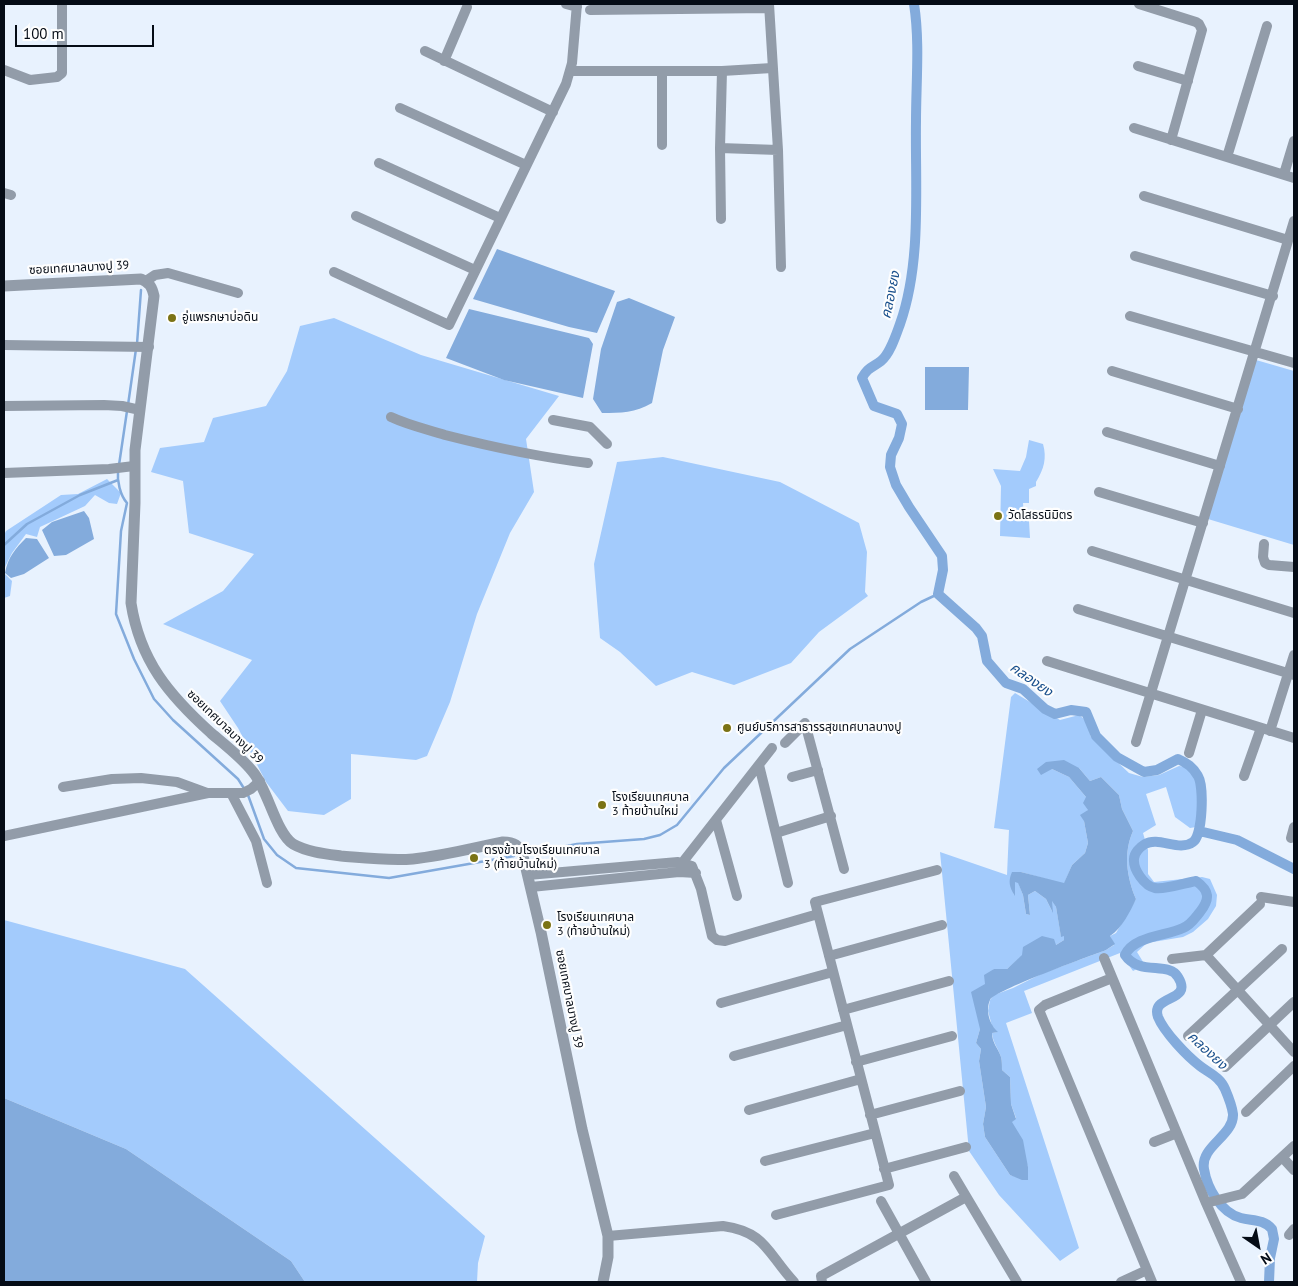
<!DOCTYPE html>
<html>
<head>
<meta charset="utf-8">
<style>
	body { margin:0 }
	#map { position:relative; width:1298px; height:1286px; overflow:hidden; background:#e8f2fe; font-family:"PT Sans",sans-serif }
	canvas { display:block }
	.frame { position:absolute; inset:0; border:5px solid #050c16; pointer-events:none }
	.north { position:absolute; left:1233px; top:1221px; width:50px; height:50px; -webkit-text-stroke:4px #fefefe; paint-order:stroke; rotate:147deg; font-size:14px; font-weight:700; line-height:20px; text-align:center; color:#050c16 }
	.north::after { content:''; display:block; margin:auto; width:18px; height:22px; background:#050c16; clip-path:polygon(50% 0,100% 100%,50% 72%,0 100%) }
	.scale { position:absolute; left:15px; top:25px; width:139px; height:22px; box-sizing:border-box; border:2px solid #050c16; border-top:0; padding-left:6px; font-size:15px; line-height:18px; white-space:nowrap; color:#050c16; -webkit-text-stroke:4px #fefefe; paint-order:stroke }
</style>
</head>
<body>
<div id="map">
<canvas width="1298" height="1286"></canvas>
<div class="frame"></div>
<div class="north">N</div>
<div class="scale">100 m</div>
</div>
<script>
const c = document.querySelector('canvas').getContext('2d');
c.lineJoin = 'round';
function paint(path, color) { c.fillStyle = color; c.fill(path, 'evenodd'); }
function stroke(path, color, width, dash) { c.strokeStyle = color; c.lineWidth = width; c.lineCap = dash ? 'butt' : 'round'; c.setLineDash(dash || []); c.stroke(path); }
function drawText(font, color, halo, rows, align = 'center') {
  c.font = font + ' "PT Sans","Noto Sans Thai",sans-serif'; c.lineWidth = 4.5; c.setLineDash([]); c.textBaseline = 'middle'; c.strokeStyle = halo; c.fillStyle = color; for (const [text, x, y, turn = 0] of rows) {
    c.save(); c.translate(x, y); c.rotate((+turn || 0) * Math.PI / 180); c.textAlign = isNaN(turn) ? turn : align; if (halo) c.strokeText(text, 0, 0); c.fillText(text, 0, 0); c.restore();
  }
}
const green = new Path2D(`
	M334,318L421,355L559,396L526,439L534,492L510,533L477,614L450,702L427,756L416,760L351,754V799L324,815L288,811L266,782L238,728L220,701L252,660L163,624L223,591L254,554L189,533L183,481L151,472L160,448L204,442L213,418L266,406L287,371L300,326Z
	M1256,360L1294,371V545L1208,519Z
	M1029,440L1043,444C1047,458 1044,469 1036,482V486L1029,489V503H1023L1024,518L1029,521L1030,538L1000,536L1001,486L993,469L1020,471L1026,457Z
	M663,457L780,482L859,523L867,552L865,592L868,596L819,632L791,663L734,685L692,672L656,686L620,652L600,638L594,564L617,462Z
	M107,479L121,493L117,504L109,503L95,495L85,506L40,527L37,537L26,534L12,553L4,569V535L6,531L61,495L78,494Z
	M4,573L12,581L10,596L4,598Z
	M1015,693L1060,720L1079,715L1083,718L1087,724L1091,737L1129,773L1143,777L1159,775L1179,766L1186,767L1192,773L1197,780L1198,823L1196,827L1190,828L1175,817L1166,787L1146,794L1156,825L1143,833L1148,850V874L1154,882L1202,877L1210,879L1217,895L1216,906L1208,919L1193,932L1183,937L1147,943L1137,952L1145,965L1133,971L1120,953L1024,991L1032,1013L1006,1023L1079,1248L1060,1261L999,1195L969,1151L940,852L1007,875L1009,830L994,828L1011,697ZM1079,768L1090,781L1101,777L1119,795L1122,809L1133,831C1123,853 1127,878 1136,899L1116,933L1110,936L1114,945L1106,950L1041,974L1013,988L994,995L990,1000L988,1011L992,1026L997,1032L992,1033C993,1043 998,1048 1001,1057C1002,1060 1002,1066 1002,1070L1010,1077L1011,1104L1016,1118L1011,1122L1028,1167L1027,1180L1010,1175L985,1137L983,1124L986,1107L979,1061L981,1049L976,1043L980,1029L985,984L994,969H1007L1023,955L1056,945L1064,940V935L1061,936L1056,907L1052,900V911L1046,899L1035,891L1028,895L1030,915L1026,914L1023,895L1018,882H1015L1014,895L1012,872H1021L1064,884L1072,865L1085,853L1088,843L1084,821L1088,810L1086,797L1069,777L1052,769Z
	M4,920L185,969L485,1236L478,1263L477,1282H305L291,1261L126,1149L4,1098Z`);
const water = new Path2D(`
	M497,249L615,291L597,333L569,327L473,299Z
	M629,298L675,317L663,350L652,403C635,413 621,413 602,413L593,399L601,349L617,302Z
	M469,309L589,338L593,344L583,398L504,380L446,358Z
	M925,367H969L968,410H925Z
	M84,511L89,518L94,539L66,555L54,556L42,530L52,522Z
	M26,538L37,539L49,558L24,574L11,578L5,573C8,557 15,549 26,538Z
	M1064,760L1079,768L1090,781L1101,777L1119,795L1122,809L1133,831C1123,853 1127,878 1136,899C1130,912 1122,928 1110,936L1115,944L1106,950C1090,956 993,991 990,1000C985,1011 990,1025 998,1032L992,1033C992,1043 998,1048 1001,1057C1002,1060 1002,1066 1002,1070L1010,1077L1011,1104L1016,1119L1012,1122L1023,1140L1028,1167V1180H1022L1010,1175L985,1137L983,1124L986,1107L979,1061L981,1049L976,1043L980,1029L971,992L985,984L984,975L994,969H1007L1022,955L1023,947L1042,936L1054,939L1056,945L1064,940V936L1061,937L1056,907L1052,901L1053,913L1046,899L1035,891L1028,895L1030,915L1026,914L1023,895L1018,883L1015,882V896C1009,887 1008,881 1012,872H1021L1064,883L1072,865L1085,853L1088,843L1084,821L1080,815L1088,810L1083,803L1086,797L1069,777L1052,769L1041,775L1037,769L1046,762Z
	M4,1098L126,1149L291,1261L305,1282H4Z`);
const stream = new Path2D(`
	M137,344L141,290
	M128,405L136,349
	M119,465L127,411
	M118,470C117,481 120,495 127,503L121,531L116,614L134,659L154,699L173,720L238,779L245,790
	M4,545L27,524L80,495L118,480
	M248,795L264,839L277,855L296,868L389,878L514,856
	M531,853L577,844L644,839L660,835L677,825L724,768L850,649L921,602L938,594`);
const canal = new Path2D(`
	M914,4C920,42 916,83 916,121C915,186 922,262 900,324C896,335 890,354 881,361C872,368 868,367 862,378L874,406L897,414L902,424L899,438L891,455L890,467L896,485L909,507L942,556L943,570L938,594L976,628L982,636L987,661L1006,683L1023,689L1045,709L1055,714L1071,710L1086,712L1096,736L1117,757L1144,772L1157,770L1178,759C1187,763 1193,767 1198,776C1204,786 1203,835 1193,842C1179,852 1159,836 1145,844C1140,847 1134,853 1134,859C1133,869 1144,886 1155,888C1164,890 1185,883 1196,881C1210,891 1210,899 1200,912C1195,918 1191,925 1183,928C1166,936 1134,936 1125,955C1139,976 1169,961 1178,977C1194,1003 1150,994 1158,1017C1164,1032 1187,1056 1200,1066C1209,1073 1220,1077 1225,1089C1228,1096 1232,1106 1233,1114C1234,1136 1200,1146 1204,1169C1207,1188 1221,1213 1241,1218C1253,1221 1263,1219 1272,1229L1274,1239L1270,1258L1269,1282
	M1199,831L1237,840L1294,869`);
const minor = new Path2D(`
	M566,4L577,7
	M769,4L778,150L781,267
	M1139,4L1196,22L1199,24L1202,30L1171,140
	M590,10L769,8
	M425,51L553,112
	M444,61L467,7
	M1138,66L1188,81
	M4,70L30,80L57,77L62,73V5
	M570,71H722L772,68
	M400,108L526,165
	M1134,128L1294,178
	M662,145V71
	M720,148L778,150
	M1227,157L1267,26
	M379,163L500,218
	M1284,174L1294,141
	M4,193L11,195
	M1144,196L1288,240
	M356,216L475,270
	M721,219L720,148L722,71
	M1135,256L1273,296
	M334,272L449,325L566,84L572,63L577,4
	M146,281L155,275L168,273L238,293
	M1130,316L1294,363
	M4,345L149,347
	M1112,371L1238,409
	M4,406L104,405L122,406L140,410
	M391,417C408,425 426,429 445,435C492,447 539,457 588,463
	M553,420L590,427L607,444
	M1107,432L1220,466
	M4,473L109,469L134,466
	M1099,492L1203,523
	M1264,544L1263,557L1265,563L1269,565L1294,567
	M1092,551L1294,613
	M1078,609L1294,675
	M1047,661L1294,738
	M1270,731L1294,655
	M1136,742L1294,221
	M785,743L805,723L844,869
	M1189,753L1202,710
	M759,765L788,883
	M1244,776L1261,728
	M792,777L818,770
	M63,787L112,779L141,778L177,782L207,793
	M231,793L256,841L267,883
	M716,820L737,896
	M776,833L831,816
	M4,836L208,793H243L251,789L260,781
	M1291,838L1294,827
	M682,863L772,748
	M528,875L678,862L692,866L701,889L712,936L717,940L725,941L818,914
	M531,887L679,872L696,873
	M1261,897L1294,902
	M1260,904L1206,955L1294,1052
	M829,956L942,925
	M1104,958L1206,1203L1241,1282
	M1172,959L1206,955
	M1112,978L1045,1005L1039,1010L1152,1282
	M721,1003L833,972
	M843,1010L949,981
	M1188,1036L1282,949
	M734,1056L847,1025
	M856,1062L952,1036
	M1225,1067L1294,1002
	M749,1110L861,1079
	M1246,1112L1294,1066
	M870,1115L960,1091
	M1154,1142L1177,1133
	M1282,1157L1294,1170
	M765,1161L875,1133
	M884,1169L966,1147
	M954,1176L1017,1282
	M881,1201L926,1282
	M1206,1203L1242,1194L1294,1146
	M776,1215L889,1185L815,902L937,870
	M1289,1235L1294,1229
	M608,1236L723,1226C766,1232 767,1253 794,1282
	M822,1282L821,1276L823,1275L966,1197
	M1121,1282L1147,1270`);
const tertiary = new Path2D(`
	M4,286L141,279C150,283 152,287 154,296L135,450V503L131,603C140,661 169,695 211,733C225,745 241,757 253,772C268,790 276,833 293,844C307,852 326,854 341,856C365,858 389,861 413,859C443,856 473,848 503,842C514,842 519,845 523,856L541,932L582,1129L608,1236V1257L603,1282`);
const markers = [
	[172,318,5,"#7b7315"],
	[998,516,5,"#7b7315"],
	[727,728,5,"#7b7315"],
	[602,805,5,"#7b7315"],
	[474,858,5,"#7b7315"],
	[547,925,5,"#7b7315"]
];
const streetNames = [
	["ซอยเทศบาลบางปู 39",79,268,-3],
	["ซอยเทศบาลบางปู 39",225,727,44],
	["ซอยเทศบาลบางปู 39",569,999,79]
];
const poiNames = [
	["อู่แพรกษาบ่อดิน",182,318],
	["วัดโสธรนิมิตร",1008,516],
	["ศูนย์บริการสาธารรสุขเทศบาลบางปู",737,728],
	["โรงเรียนเทศบาล",612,798],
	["3 ท้ายบ้านใหม่",612,812],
	["ตรงข้ามโรงเรียนเทศบาล",484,851],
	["3 (ท้ายบ้านใหม่)",484,865],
	["โรงเรียนเทศบาล",557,918],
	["3 (ท้ายบ้านใหม่)",557,932]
];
const waterNames = [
	["คลองยง",891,295,-78],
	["คลองยง",1031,680,35],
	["คลองยง",1207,1051,43]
];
paint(green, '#a3cbfc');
paint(water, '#83abdc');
stroke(stream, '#83abdc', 2.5);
stroke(canal, '#83abdc', 10);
stroke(minor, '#929ca9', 10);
stroke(tertiary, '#929ca9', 11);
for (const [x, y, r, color] of markers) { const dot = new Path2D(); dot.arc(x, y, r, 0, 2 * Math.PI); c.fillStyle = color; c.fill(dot); stroke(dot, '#fefefe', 2); }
drawText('12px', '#050c16', '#fefefe', streetNames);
drawText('12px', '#050c16', '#fefefe', poiNames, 'left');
drawText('italic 14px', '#1b518d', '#fefefe', waterNames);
</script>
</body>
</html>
